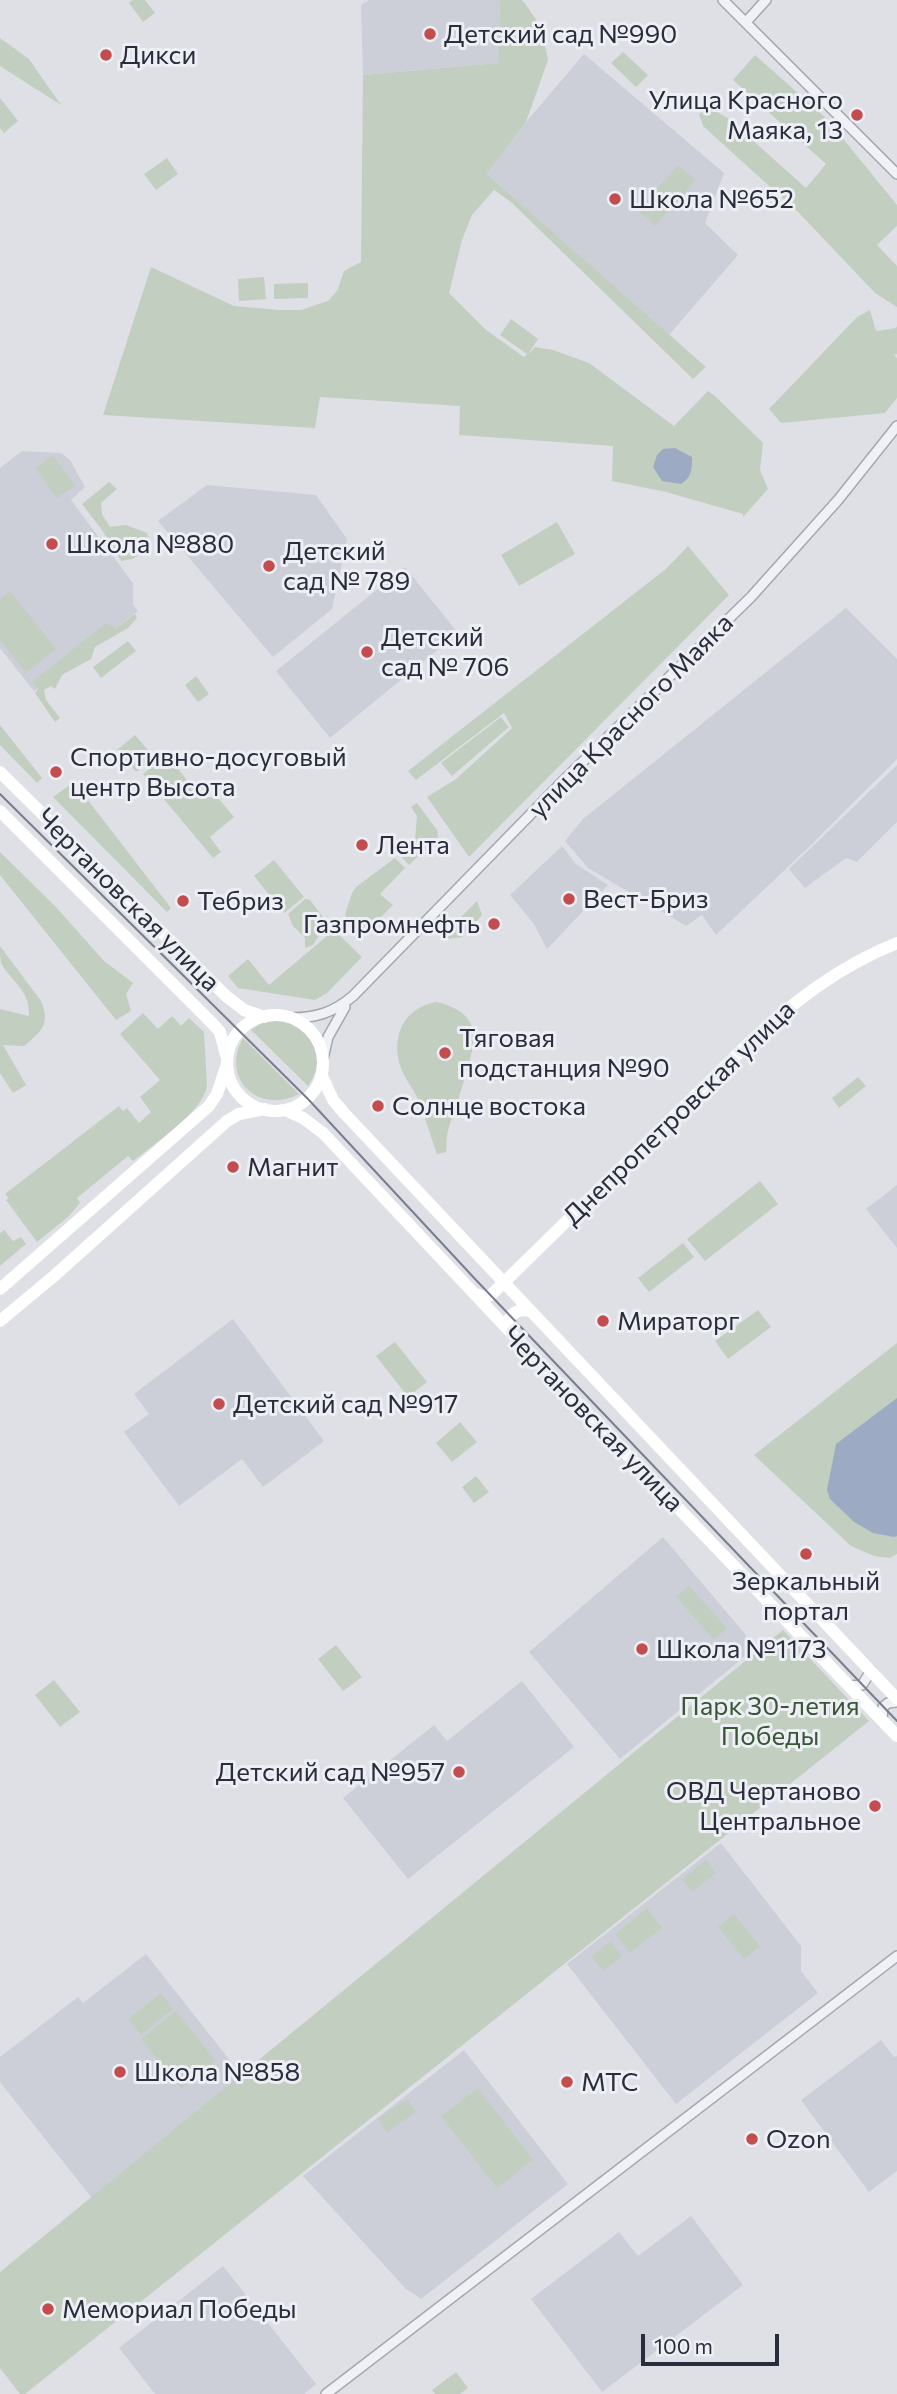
<!DOCTYPE html>
<html>
<head>
<meta charset="utf-8">
<style>
	body { margin:0 }
	#map { position:relative; width:897px; height:2394px; overflow:hidden; background:#dee0e6; font-family:Commissioner,sans-serif }
	canvas { display:block }
	.scale { position:absolute; left:641px; top:2334px; width:138px; height:32px; box-sizing:border-box; border:4px solid #292d3c; border-top:0; padding-left:9px; font-size:21px; line-height:24px; white-space:nowrap; color:#292d3c; -webkit-text-stroke:5px #edeff4; paint-order:stroke }
</style>
</head>
<body>
<div id="map">
<canvas width="897" height="2394"></canvas>
<div class="scale">100 m</div>
</div>
<script>
const c = document.querySelector('canvas').getContext('2d');
c.lineJoin = 'round';
function paint(path, color) { c.fillStyle = color; c.fill(path, 'evenodd'); }
function stroke(path, color, width, dash) { c.strokeStyle = color; c.lineWidth = width; c.lineCap = dash ? 'butt' : 'round'; c.setLineDash(dash || []); c.stroke(path); }
function drawText(font, color, halo, rows, align = 'center') {
  c.font = font + ' Commissioner,sans-serif'; c.lineWidth = 6; c.setLineDash([]); c.textBaseline = 'middle'; c.strokeStyle = halo; c.fillStyle = color; for (const [text, x, y, turn = 0] of rows) {
    c.save(); c.translate(x, y); c.rotate((+turn || 0) * Math.PI / 180); c.textAlign = isNaN(turn) ? turn : align; if (halo) c.strokeText(text, 0, 0); c.fillText(text, 0, 0); c.restore();
  }
}
const built = new Path2D(`
	M369,0H500L498,63L363,75L361,5Z
	M584,54L724,173L705,223L738,255L669,335L487,174L526,122Z
	M22,451L61,453L70,460L85,487L71,500L133,583V604L138,611L34,691L0,648V468Z
	M207,485L316,495L347,539L332,609L273,657L158,521Z
	M405,567L458,633L330,738L276,671Z
	M846,608L897,659V759L809,847L716,935L702,915L686,926L588,868L565,841L583,819Z
	M897,765V822L857,862L846,858L805,888L789,869Z
	M562,846L576,864L608,885L547,949L534,924L510,895Z
	M897,1185V1248L866,1209Z
	M233,1319L324,1441L263,1487L242,1459L179,1506L124,1432L149,1414L134,1394Z
	M663,1537L756,1647L620,1759L529,1652Z
	M522,1681L574,1747L408,1879L343,1798L434,1725L447,1741Z
	M721,1843L801,1946V1971L818,1993L676,2104L567,1964Z
	M146,1954L255,2092L95,2202L0,2082V2057L78,1997L83,2003Z
	M881,2040L894,2057L897,2056V2171L869,2192L801,2100Z
	M464,2050L568,2184L421,2299L405,2288L303,2176Z
	M691,2216L743,2285L602,2392L531,2299L619,2232L638,2256Z
	M223,2266L316,2384L304,2394H155L119,2348Z`);
const green = new Path2D(`
	M132,0H145L155,13L143,22L129,3Z
	M500,0H521L524,2L541,27L548,60L526,122L487,174L706,367L693,379L511,202L494,190L472,215L462,240L449,293L486,330L524,357L527,354L500,335L511,319L538,339L528,354L535,347L553,350L589,363L674,426L708,391L715,396L763,443L760,470L768,489L743,517V514L666,492L612,481L613,446L459,435L460,406L320,397L315,428L103,415L151,267L234,306L279,310H301L328,301L337,291L344,271L361,262L363,75L498,63Z
	M0,38L29,59L61,105L0,66Z
	M623,52L648,75L636,87L611,63Z
	M755,55L827,119L897,205V226L877,245L897,266V307L875,293L800,214L703,126L699,114L710,108L729,119L806,188L826,164L733,80Z
	M0,98L18,121L4,133L0,128Z
	M167,158L178,174L156,190L144,174Z
	M678,165L696,180L655,226L638,210Z
	M264,277L266,299L239,301L238,279Z
	M308,283V298L274,299V284Z
	M870,310L876,331L896,328L897,326V354L894,355L897,358V398L885,413L781,423L769,409L857,317Z
	M53,455L75,486L57,498L35,468Z
	M109,482L117,489L101,503L102,514L110,527L126,525L147,533L150,546L133,559L121,561L102,530L82,504Z
	M557,522L575,554L519,586L501,555Z
	M688,546L729,595L469,857L427,797L456,779L512,728L504,713L416,780L408,771L667,568Z
	M10,591L56,649L26,673L0,640V599Z
	M135,614L137,618L128,628L95,647L91,659L62,675L55,689L51,686L44,690L46,700L60,718L55,722L35,693L38,689L32,682L106,623L116,628Z
	M128,641L136,651L101,678L93,667Z
	M196,676L209,694L198,702L185,685Z
	M501,717L509,727L452,776L441,763Z
	M0,725L42,778L37,783L0,745Z
	M135,735L154,757L136,772L117,750Z
	M167,755L199,795L219,799L234,817L210,837L221,852L213,858L143,774Z
	M74,782L171,908L167,912L53,797Z
	M417,803L437,830L438,837L409,865L398,853L415,840L417,816L411,807Z
	M0,852L56,907L104,961L133,983L126,994L131,1011L116,1020L0,875Z
	M395,858L405,868L380,894L393,905L366,932L361,934L345,915L352,893L356,887Z
	M274,860L304,897L284,913L254,876Z
	M305,899L310,900L327,922L313,945L305,948V938L293,926L288,914Z
	M477,901L482,915L462,937L448,939L443,935Z
	M334,930L362,957L327,993L315,1000L238,988L228,976L248,959L269,985Z
	M0,946L41,1001C51,1024 41,1032 24,1046L3,1045L26,1085L13,1093L0,1073V1009L29,1016C30,989 11,982 1,963C0,958 0,952 0,946Z
	M436,1002C452,1005 469,1013 473,1030C478,1048 454,1110 448,1131C446,1137 447,1145 446,1152L437,1154C430,1135 425,1116 417,1097C412,1087 405,1079 401,1068C390,1038 403,1008 436,1002Z
	M143,1013L158,1029L172,1016L181,1026L189,1018L204,1032L207,1086C202,1113 155,1143 133,1161L128,1156L77,1198L80,1203L68,1217L37,1242L6,1200L9,1198L5,1194L119,1106L123,1111L127,1108L139,1123L151,1112L140,1097L160,1080L120,1034Z
	M282,1020C312,1030 329,1058 308,1086L251,1030L262,1023Z
	M243,1038L299,1094C259,1115 220,1079 243,1038Z
	M858,1077L866,1086L839,1108L832,1098Z
	M760,1181L778,1204L705,1261L687,1239Z
	M4,1230L13,1241L21,1237L26,1244L0,1266V1233Z
	M683,1243L694,1257L649,1292L638,1278Z
	M758,1310L771,1327L728,1359L715,1341Z
	M395,1342L427,1382L408,1397L376,1356Z
	M897,1343V1554L890,1558L874,1556L851,1546L754,1455Z
	M460,1422L477,1442L452,1462L436,1443Z
	M476,1476L489,1492L474,1503L462,1487Z
	M689,1586L727,1628L714,1640L676,1597Z
	M783,1630L869,1721L25,2394H20L0,2368V2272Z
	M336,1645L362,1677L343,1691L318,1659Z
	M54,1680L80,1712L60,1727L35,1695Z
	M706,1860L716,1873L692,1892L682,1879Z
	M647,1908L662,1928L629,1953L615,1934Z
	M734,1914L760,1946L744,1959L718,1927Z
	M611,1941L622,1956L603,1971L591,1956Z
	M161,1993L173,2009L141,2035L128,2019Z
	M176,2011L216,2061L181,2089L141,2039Z
	M478,2088L533,2160L497,2188L441,2116Z
	M407,2099L416,2112L387,2133L378,2119Z
	M456,2372L468,2388L460,2394H435L432,2390Z`);
const water = new Path2D(`
	M675,448L692,457C692,470 692,477 681,484L662,481L653,467L657,455L663,449Z
	M897,1398V1536L894,1537L873,1533L854,1522L830,1499L827,1490L836,1444Z`);
const street = new Path2D(`
	M723,0L897,174
	M746,22L766,0
	M291,1018C317,1018 334,1012 353,996L565,779L751,597L838,500L897,426
	M323,1059L328,1037L345,1007
	M849,1686L862,1685L871,1671
	M882,1720L883,1707L888,1703L897,1702
	M326,2394L897,1956`);
const secondary = new Path2D(`
	M0,772L226,996L244,1010L264,1017
	M0,811L212,1023L220,1032L226,1055
	M227 1063a48 48 0 1 1 96 0a48 48 0 1 1-96 0Z
	M322,1076L333,1100L344,1113L897,1699
	M285,1110L303,1118L323,1133L563,1388L897,1736
	M0,1289L209,1106L217,1094L226,1067
	M475,1294L485,1297L491,1295L748,1044C793,1002 839,966 897,943
	M0,1321L54,1276L227,1121L239,1114L265,1109
	M508,1329C507,1315 516,1308 530,1311`);
const tram = new Path2D(`
	M0,794L308,1099L476,1280L897,1721`);
const markers = [
	[430,34,7,"#c24c4e"],
	[106,55,7,"#c24c4e"],
	[857,115,7,"#c24c4e"],
	[615,199,7,"#c24c4e"],
	[52,544,7,"#c24c4e"],
	[269,566,7,"#c24c4e"],
	[367,652,7,"#c24c4e"],
	[56,772,7,"#c24c4e"],
	[362,845,7,"#c24c4e"],
	[569,899,7,"#c24c4e"],
	[183,901,7,"#c24c4e"],
	[494,924,7,"#c24c4e"],
	[445,1053,7,"#c24c4e"],
	[378,1106,7,"#c24c4e"],
	[233,1167,7,"#c24c4e"],
	[603,1321,7,"#c24c4e"],
	[219,1404,7,"#c24c4e"],
	[806,1554,7,"#c24c4e"],
	[642,1649,7,"#c24c4e"],
	[459,1772,7,"#c24c4e"],
	[875,1806,7,"#c24c4e"],
	[120,2072,7,"#c24c4e"],
	[567,2082,7,"#c24c4e"],
	[752,2139,7,"#c24c4e"],
	[48,2309,7,"#c24c4e"]
];
const poiNames = [
	["Детский сад №990",444,34],
	["Дикси",120,55],
	["Улица Красного",843,100,"right"],
	["Маяка, 13",843,130,"right"],
	["Школа №652",629,199],
	["Школа №880",66,544],
	["Детский",283,551],
	["сад № 789",283,581],
	["Детский",381,637],
	["сад № 706",381,667],
	["Спортивно-досуговый",70,757],
	["центр Высота",70,787],
	["Лента",376,845],
	["Вест-Бриз",583,899],
	["Тебриз",197,901],
	["Газпромнефть",480,924,"right"],
	["Тяговая",459,1038],
	["подстанция №90",459,1068],
	["Солнце востока",392,1106],
	["Магнит",247,1167],
	["Мираторг",617,1321],
	["Детский сад №917",233,1404],
	["Зеркальный",806,1581,"center"],
	["портал",806,1611,"center"],
	["Школа №1173",656,1649],
	["Детский сад №957",445,1772,"right"],
	["ОВД Чертаново",861,1791,"right"],
	["Центральное",861,1821,"right"],
	["Школа №858",134,2072],
	["МТС",581,2082],
	["Ozon",766,2139],
	["Мемориал Победы",62,2309]
];
const streetNames = [
	["улица Красного Маяка",631,716,-45],
	["Чертановская улица",128,900,45],
	["Днепропетровская улица",679,1113,-44],
	["Чертановская улица",593,1419,46]
];
const parkNames = [
	["Парк 30-летия",770,1706],
	["Победы",770,1736]
];
paint(built, '#cccfd8');
paint(green, '#c2cfc0');
paint(water, '#9caac3');
stroke(street, '#a4a7b0', 12);
stroke(street, '#f0f1f5', 9);
stroke(secondary, '#fff', 12);
stroke(tram, '#797e8e', 2);
for (const [x, y, r, color] of markers) { const dot = new Path2D(); dot.arc(x, y, r, 0, 2 * Math.PI); c.fillStyle = color; c.fill(dot); stroke(dot, '#edeff4', 2.5); }
drawText('26px', '#292d3c', '#edeff4', poiNames, 'left');
drawText('26px', '#292d3c', '#edeff4', streetNames);
drawText('26px', '#395637', '#edeff4', parkNames);
</script>
</body>
</html>
